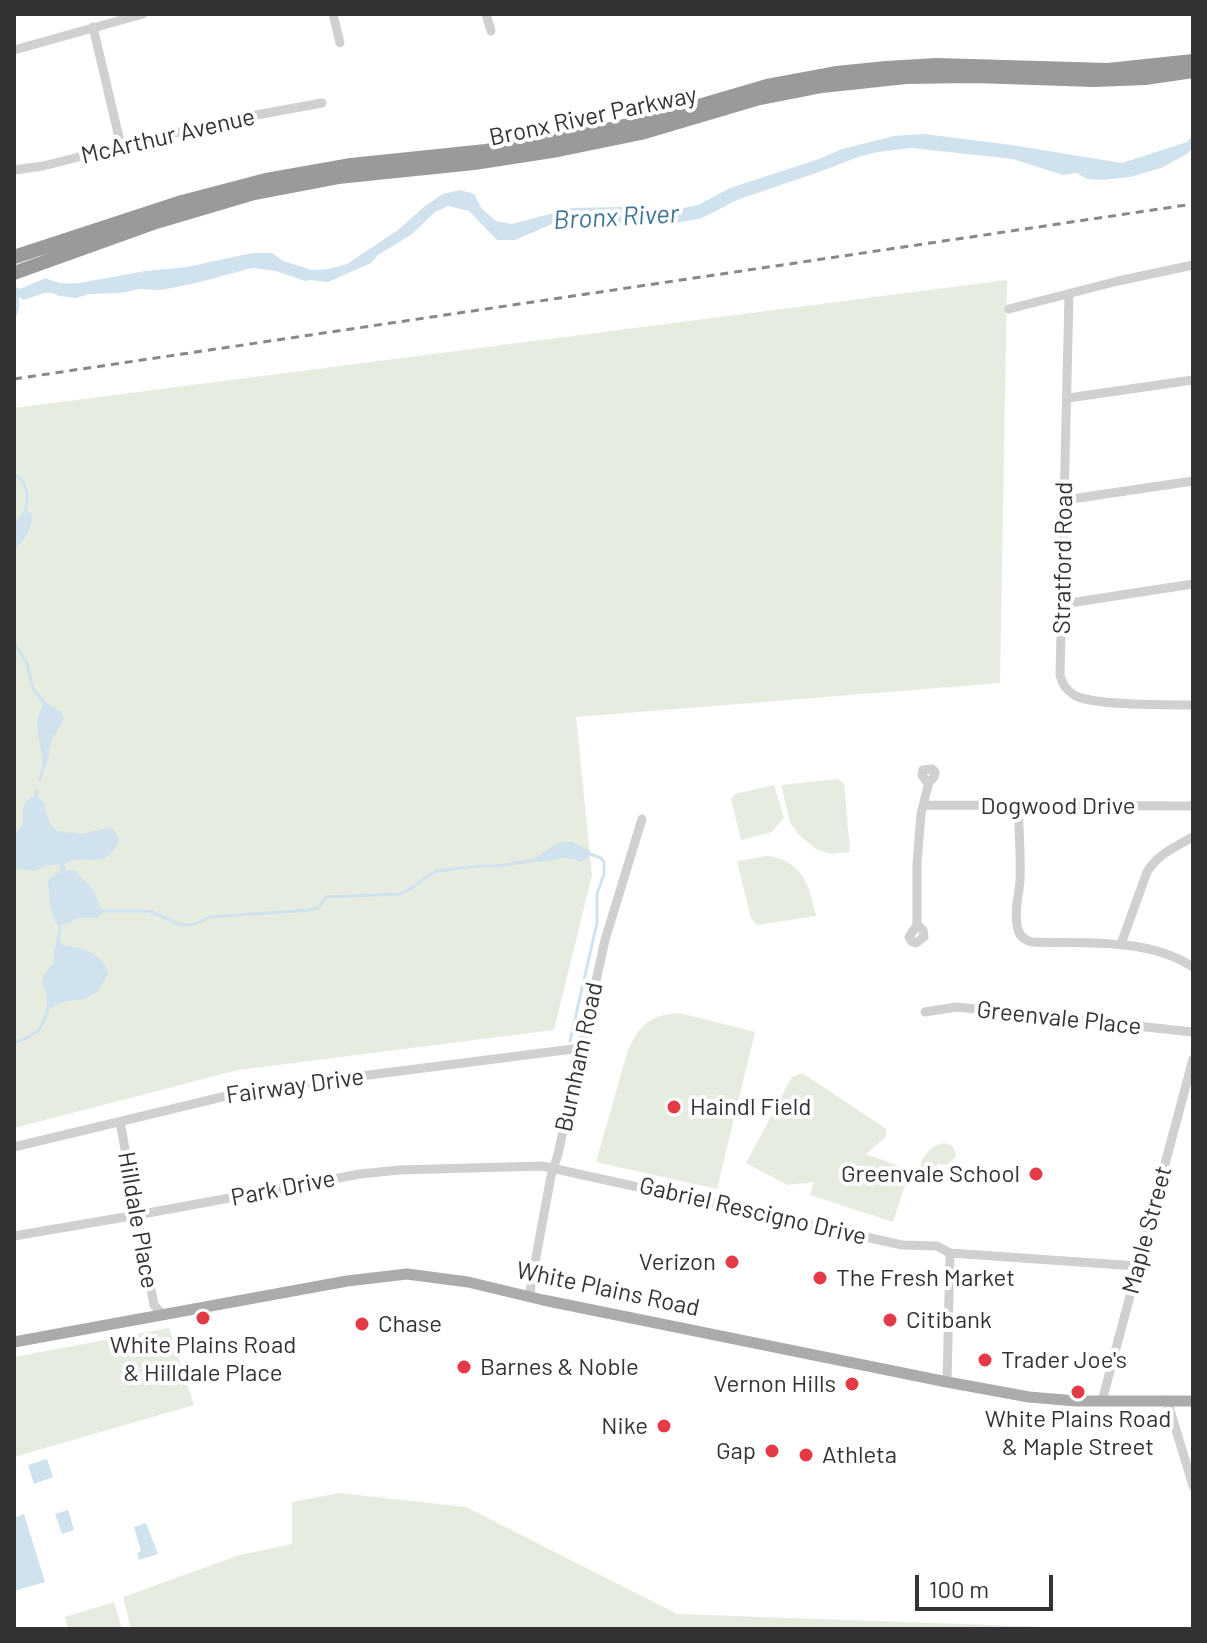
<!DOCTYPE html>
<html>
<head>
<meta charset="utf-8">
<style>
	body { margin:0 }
	#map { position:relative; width:1207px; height:1643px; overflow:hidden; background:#fff; font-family:Barlow,sans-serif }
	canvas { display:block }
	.frame { position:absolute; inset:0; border:16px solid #333; pointer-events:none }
	.scale { position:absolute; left:915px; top:1575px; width:138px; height:36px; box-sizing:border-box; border:4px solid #333; border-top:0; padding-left:10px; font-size:24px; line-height:28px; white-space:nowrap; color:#333; -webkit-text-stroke:6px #fff; paint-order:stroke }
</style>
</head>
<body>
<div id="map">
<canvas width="1207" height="1643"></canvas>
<div class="frame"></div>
<div class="scale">100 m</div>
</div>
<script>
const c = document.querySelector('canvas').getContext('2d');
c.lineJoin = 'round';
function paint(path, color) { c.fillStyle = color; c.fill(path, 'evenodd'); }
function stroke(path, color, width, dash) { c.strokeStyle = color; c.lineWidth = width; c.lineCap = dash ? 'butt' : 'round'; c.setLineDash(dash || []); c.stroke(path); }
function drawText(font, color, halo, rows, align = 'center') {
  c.font = font + ' Barlow,sans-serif'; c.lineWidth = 8; c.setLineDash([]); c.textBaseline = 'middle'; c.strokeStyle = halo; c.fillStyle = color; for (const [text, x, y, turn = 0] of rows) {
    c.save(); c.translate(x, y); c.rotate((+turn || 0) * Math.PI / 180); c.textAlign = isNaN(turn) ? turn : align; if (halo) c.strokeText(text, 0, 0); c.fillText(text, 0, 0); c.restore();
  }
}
const green = new Path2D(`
	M1007,280L1000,683L576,717L592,875L554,1030L238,1070L14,1128V408Z
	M838,779L844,784L850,852L831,854L816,849L799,835L790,823L781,785Z
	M774,785L784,818L772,832L741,840L731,799L735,794Z
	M768,856C803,861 809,885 816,916L757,925L751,918L737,861Z
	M679,1013L755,1032L717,1189L596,1162L627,1053C638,1026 649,1015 679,1013Z
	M802,1073L886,1129V1137L866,1154L910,1170L893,1222L810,1195L814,1182L787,1185L746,1163L792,1077Z
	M944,1143L953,1146L956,1156C950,1163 948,1166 938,1164L929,1178L922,1182C917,1162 924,1149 944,1143Z
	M169,1328L194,1405L14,1457V1357Z
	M339,1493L466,1507L677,1614L1048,1627V1629H131L123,1597L240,1555L292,1544V1502Z
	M114,1602L122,1629H68L65,1617Z`);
const water = new Path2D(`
	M924,134L1012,145L1122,163L1187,142L1193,136V147L1187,154L1161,168L1130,177L1101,180L1087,179L1077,173L1063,175L1013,159L911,148L878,152L858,157L816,173L737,200L702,218L672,224L566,222L552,224L515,240H497L469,211L448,206L435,212L412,234L378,255L371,263L328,282L310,280L305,281L276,271L252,268L196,283L161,290L140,289L121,293L89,294L76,298L59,296L53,293H44L24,300L14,295V286L20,289L46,278C57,284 68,284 79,283L145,271L187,267L252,253H272L283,261L312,270L329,269L347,264L398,230L425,206L443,194L460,190L474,194L482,209L496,221L512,224L572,208L620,207L679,209L698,205L730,188L819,159L842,149L894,136Z
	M25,510L32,514C33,527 24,541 14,550V523Z
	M45,702L61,712L64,719L51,741L48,759L43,773L41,772C47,748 27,727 45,702Z
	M35,795L45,804C46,815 48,823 57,831L83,834L111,827L118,836L119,842C102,874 82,850 64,865L67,871L75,870C80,878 85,880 90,886C96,893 100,905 102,913L98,918H78L63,925H58C48,913 51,899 48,884L49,880L60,871L59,864L47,866L33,871L14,868V833L17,832L23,824C22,810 21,803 35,795Z
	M566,842H573L590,851L589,857L581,862C575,860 568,857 561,858C550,860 547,864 534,861V858C547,853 548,845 566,842Z
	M57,941H60L63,945C83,948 102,952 108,974C88,1013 76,991 50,1009L47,1006L46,992L42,983L45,973L54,963V948Z
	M47,1459L53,1477L34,1484L28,1465Z
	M68,1510L74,1530L62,1534L55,1514Z
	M24,1514L45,1582L14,1591V1518Z
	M146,1523L158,1554L139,1560L137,1553L141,1551L134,1527Z`);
const stream = new Path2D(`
	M14,318L18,306L17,295
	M14,475C28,480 29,499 25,512
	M14,573V584
	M14,643L27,663L33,689L44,703
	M40,780L43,768
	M36,796L37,790
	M102,911H149L179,924L188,925L195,924L210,917L309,910L318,908L326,897L400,894L412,888L423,879L437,871L481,866H498L534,860
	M58,941L60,925
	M570,1041L597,923V894L604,874V862L601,858L590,854
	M14,1043C39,1034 42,1030 49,1005`);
const minor = new Path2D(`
	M333,14L340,43
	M486,14L491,31
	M93,27L121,146
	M14,50L143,14
	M14,170L43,166L223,121L322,103
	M1069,295L1060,675C1062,684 1066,690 1074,695C1093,706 1168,705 1193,705
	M1009,309L1118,281L1193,265
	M1068,398L1193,380
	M1065,500L1193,481
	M1063,604L1193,584
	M924,805L1193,806
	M1018,806C1019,831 1021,856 1020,881C1019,895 1014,910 1017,925C1018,934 1023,940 1032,942C1086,944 1146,937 1193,967
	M917,925L923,930L924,937L916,943L911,941L909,937L917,925V863L921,814L929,782L934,777L935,772L932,769L923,770L922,775L926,781L929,782
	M1121,944L1147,872C1158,854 1175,847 1193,837
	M925,1012L956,1007L1193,1032
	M120,1122L154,1305L163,1315
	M14,1147L251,1090L581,1048
	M14,1236L137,1215L360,1174L399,1170L542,1166L902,1245L937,1246L950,1253L1137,1266
	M530,1297L531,1284L551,1176L558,1154L605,940L642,819
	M947,1382L950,1253
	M1167,1400L1193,1486
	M1102,1401L1193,1059`);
const major = new Path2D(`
	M14,1342L347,1281L407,1274L468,1282L543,1300L947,1382L1029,1397L1076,1401H1193`);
const highway = new Path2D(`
	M14,257L182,202L266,180L351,165L486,151L569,138L651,120L767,86L837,73L886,68L937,65L1108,70L1193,61
	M14,273L156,222L254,193L338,177L474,163L558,150L641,133L756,99L822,86L906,77L974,76L1094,80L1145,78L1193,71`);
const rail = new Path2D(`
	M14,379L1193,204`);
const markers = [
	[674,1107,8,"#e63946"],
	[1036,1174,8,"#e63946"],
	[732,1262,8,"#e63946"],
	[820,1278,8,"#e63946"],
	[203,1318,8,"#e63946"],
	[890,1320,8,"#e63946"],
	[362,1324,8,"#e63946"],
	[985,1360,8,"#e63946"],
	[464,1367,8,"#e63946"],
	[852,1384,8,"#e63946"],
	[1078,1392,8,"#e63946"],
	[664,1426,8,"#e63946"],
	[772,1451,8,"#e63946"],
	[806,1455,8,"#e63946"]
];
const streetNames = [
	["Bronx River Parkway",593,116,-12],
	["McArthur Avenue",168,136,-13],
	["Stratford Road",1063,558,-89],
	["Dogwood Drive",1058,806],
	["Greenvale Place",1059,1018,6],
	["Burnham Road",579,1057,-78],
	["Fairway Drive",295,1086,-8],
	["Park Drive",283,1188,-11],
	["Gabriel Rescigno Drive",753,1211,13],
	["Hilldale Place",138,1220,80],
	["Maple Street",1147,1230,-75],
	["White Plains Road",608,1289,12]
];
const poiNames = [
	["Haindl Field",690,1107],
	["Greenvale School",1020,1174,"right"],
	["Verizon",716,1262,"right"],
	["The Fresh Market",836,1278],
	["Citibank",906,1320],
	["Chase",378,1324],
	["White Plains Road",203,1345,"center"],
	["& Hilldale Place",203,1373,"center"],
	["Trader Joe's",1001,1360],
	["Barnes & Noble",480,1367],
	["Vernon Hills",836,1384,"right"],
	["White Plains Road",1078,1419,"center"],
	["& Maple Street",1078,1447,"center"],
	["Nike",648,1426,"right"],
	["Gap",756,1451,"right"],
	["Athleta",822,1455]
];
const waterNames = [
	["Bronx River",616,217,-3]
];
paint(green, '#e6ecdf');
paint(water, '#cfe2ee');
stroke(stream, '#cfe2ee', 3);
stroke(minor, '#d0d0d0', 9);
stroke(major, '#ababab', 11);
stroke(highway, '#9a9a9a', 14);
stroke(rail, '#888', 3, [8, 6]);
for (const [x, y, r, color] of markers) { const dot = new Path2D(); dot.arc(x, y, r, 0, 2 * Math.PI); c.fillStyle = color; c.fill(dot); stroke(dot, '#fff', 3); }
drawText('24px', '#333', '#fff', streetNames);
drawText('24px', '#333', '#fff', poiNames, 'left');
drawText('italic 26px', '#3f7597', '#fff', waterNames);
</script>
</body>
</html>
